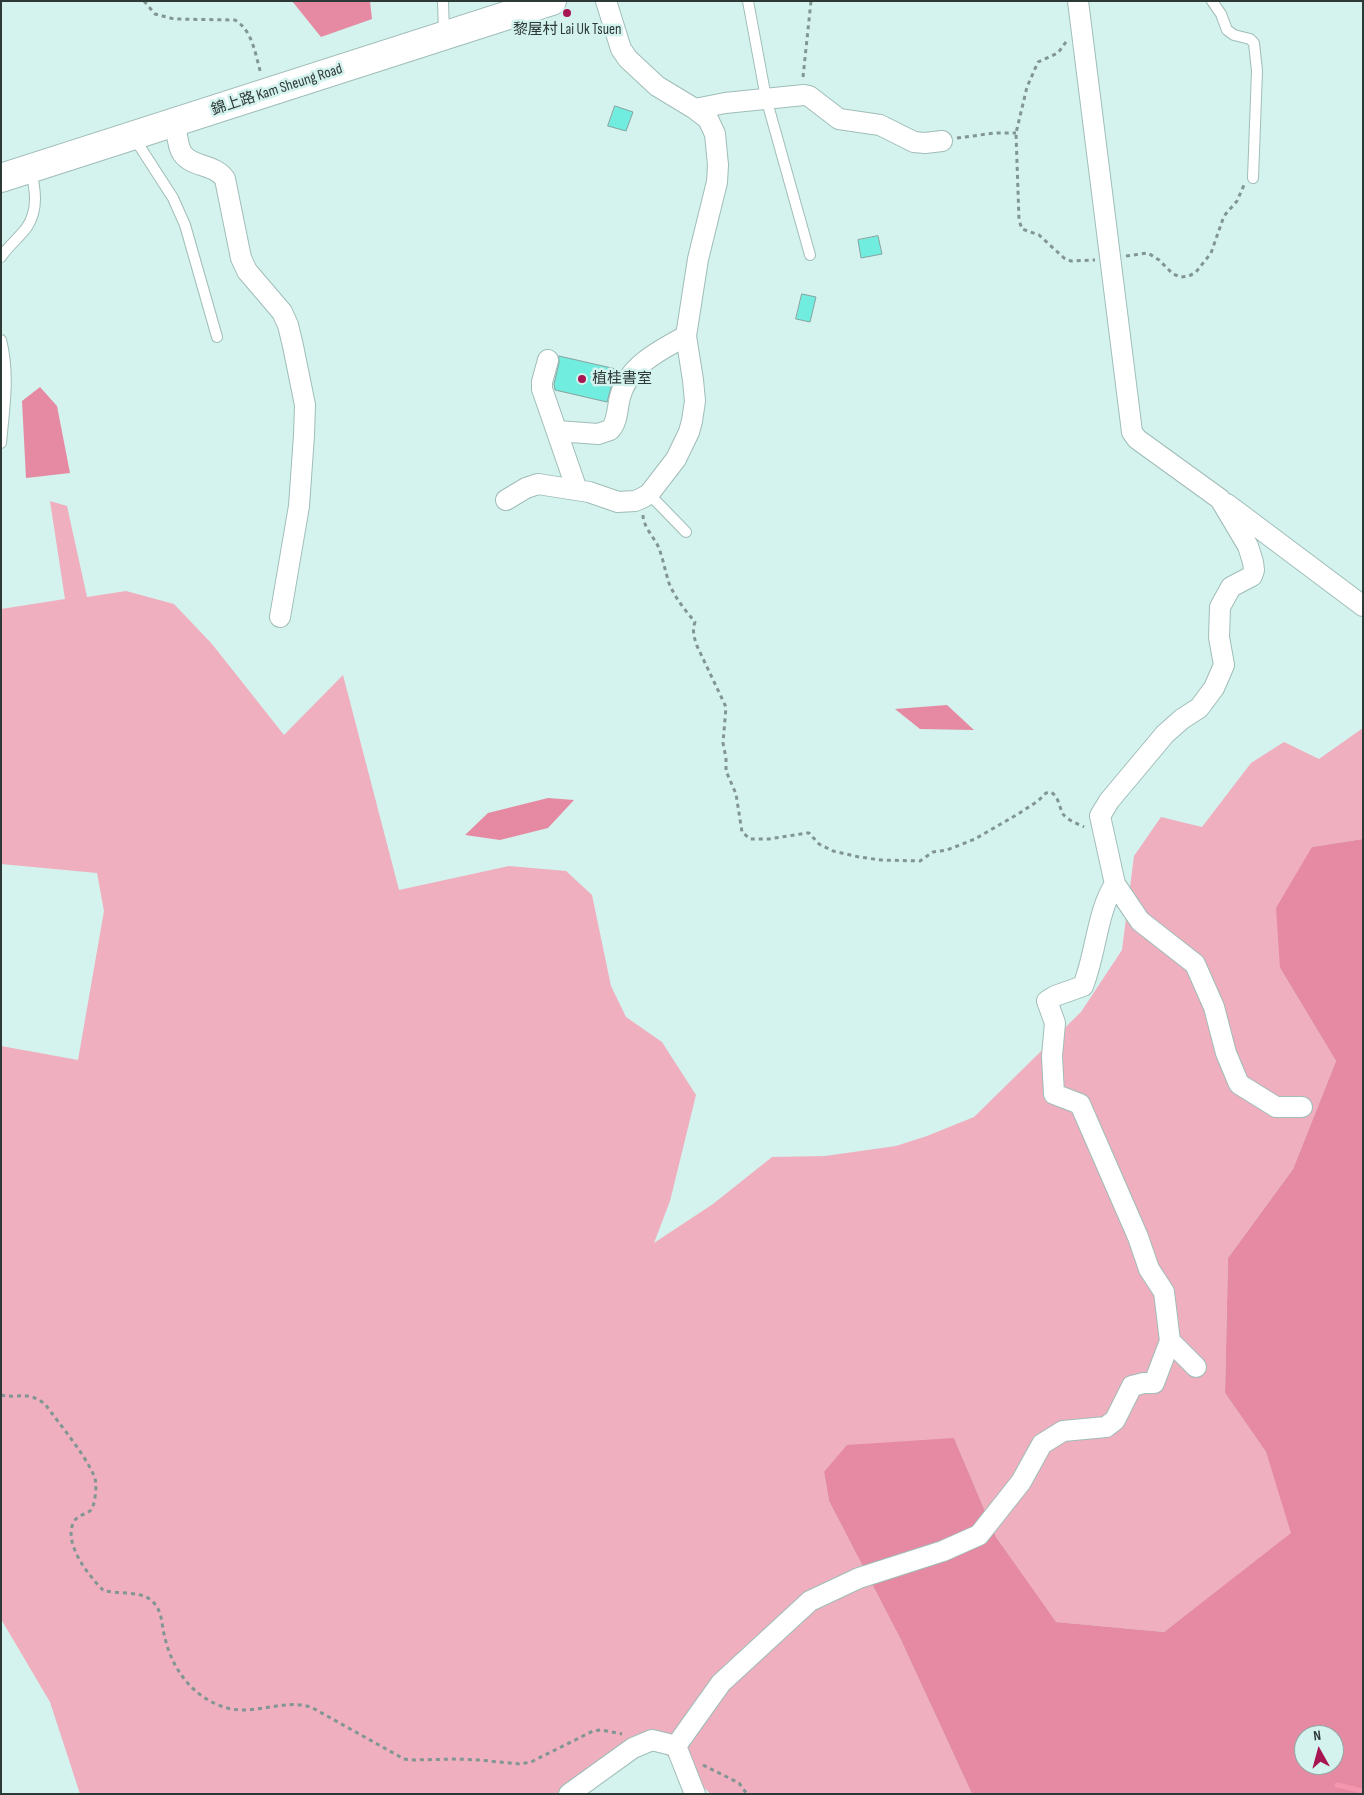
<!DOCTYPE html>
<html>
<head>
<meta charset="utf-8">
<style>
	body { margin:0 }
	#map { position:relative; width:1364px; height:1795px; overflow:hidden; background:#d4f2ee; font-family:"Sofia Sans Condensed",sans-serif }
	canvas { display:block }
	.frame { position:absolute; inset:0; border:2px solid #2d3937; pointer-events:none }
	.north { position:absolute; left:1294px; top:1725px; width:50px; height:50px; box-sizing:border-box; background:#d4f2ee; border:1px solid #91a8a5; border-radius:50%; rotate:353deg; font-size:14px; font-weight:700; line-height:20px; text-align:center; color:#2d3937 }
	.north::after { content:''; display:block; margin:auto; width:18px; height:22px; background:#a71652; clip-path:polygon(50% 0,100% 100%,50% 72%,0 100%) }
</style>
</head>
<body>
<div id="map">
<canvas width="1364" height="1795"></canvas>
<div class="frame"></div>
<div class="north">N</div>
</div>
<script>
const c = document.querySelector('canvas').getContext('2d');
c.lineJoin = 'round';
function paint(path, color) { c.fillStyle = color; c.fill(path, 'evenodd'); }
function stroke(path, color, width, dash) { c.strokeStyle = color; c.lineWidth = width; c.lineCap = dash ? 'butt' : 'round'; c.setLineDash(dash || []); c.stroke(path); }
function drawText(font, color, halo, rows, align = 'center') {
  c.font = font + ' "Sofia Sans Condensed","Noto Sans TC",sans-serif'; c.lineWidth = 5; c.setLineDash([]); c.textBaseline = 'middle'; c.strokeStyle = halo; c.fillStyle = color; for (const [text, x, y, turn = 0] of rows) {
    c.save(); c.translate(x, y); c.rotate((+turn || 0) * Math.PI / 180); c.textAlign = isNaN(turn) ? turn : align; if (halo) c.strokeText(text, 0, 0); c.fillText(text, 0, 0); c.restore();
  }
}
const green = new Path2D(`
	M50,501L67,506L87,597L126,591L174,604L212,644L284,735L343,675L399,890L509,866L566,871L592,895L611,986L626,1017L662,1042L696,1095L670,1201L654,1243L713,1204L772,1157L825,1156L896,1146L927,1136L974,1117L1081,1012L1122,950L1134,856L1161,817L1202,827L1251,763L1284,742L1319,759L1363,728V839L1312,847L1280,968L1336,1061L1293,1169L1228,1258L1225,1393L1266,1452L1292,1533L1164,1632L1055,1622L996,1537L954,1438L824,1472L829,1501L900,1638L972,1794H711L656,1746L555,1794H80L50,1702L1,1619V1046L78,1060L104,911L97,873L1,864V609L65,599Z`);
const forest = new Path2D(`
	M292,1H370L372,19L321,37Z
	M40,387L57,406L70,473L26,478L22,401Z
	M947,705L974,730L920,729L895,709Z
	M548,798L574,800L548,828L500,840L465,835L488,813Z
	M1363,839V1794H972L900,1638L829,1501L824,1472L847,1445L954,1438L996,1537L1056,1622L1164,1632L1291,1533L1266,1452L1225,1393L1228,1258L1293,1169L1336,1061L1280,968L1276,908L1312,847ZM1304,1735H1334V1765H1304Z`);
const stream = new Path2D(`
	M1337,1785L1363,1791`);
const building = new Path2D(`
	M615,106L633,112L626,131L608,126Z
	M878,236L882,254L861,258L858,240Z
	M802,294L816,297L810,322L796,319Z
	M559,356L616,369L607,402L555,390L554,384L559,363Z`);
const path = new Path2D(`
	M144,1L155,14L174,19L235,20C253,31 255,54 261,74
	M1066,42L1058,53L1038,62L1027,87L1016,133L1019,220L1022,229L1039,235L1064,258L1071,261L1095,260
	M803,77L811,1
	M957,138L995,133H1016
	M1126,256L1148,253L1159,260L1173,274L1181,277L1189,276L1196,272L1211,253L1224,216L1237,201L1244,185
	M643,515C643,526 653,536 658,546C663,558 665,571 669,583C675,598 685,610 695,622C692,631 694,637 697,646L726,707L723,743L726,758V771L736,794L742,832L750,839H769L807,833H809L819,844L833,851L859,857L881,860L920,861L933,852L947,850L975,839L1018,814L1038,801L1046,793L1051,792C1059,797 1059,807 1063,814C1067,820 1078,824 1084,827
	M1,1395C20,1399 26,1390 45,1404C57,1421 95,1466 96,1484C96,1490 95,1505 91,1510C87,1514 80,1514 75,1520C61,1541 88,1575 103,1590C117,1595 138,1590 151,1600C163,1610 161,1624 165,1638C172,1668 191,1695 221,1706C251,1718 281,1698 311,1707L404,1759L414,1760L456,1759L479,1760L520,1764L531,1762L593,1731L601,1730L622,1734
	M703,1765L739,1783L747,1794`);
const service = new Path2D(`
	M443,1L444,34
	M748,1L766,98L810,255
	M1212,1L1221,14L1227,30L1234,35L1250,39L1254,43L1257,71L1253,178
	M133,136L173,198L185,225L217,337
	M1,257C8,246 19,238 27,227C39,209 35,189 31,169
	M1,340C10,374 4,409 1,443
	M649,494L686,532`);
const minor = new Path2D(`
	M695,109L725,103L804,95L809,96L839,119L880,125L914,142L925,143L942,141
	M175,122C177,132 177,145 182,153C192,168 214,163 225,179L241,258L247,271L282,312L288,325L293,346L305,405L304,435L299,506L280,617
	M548,360L542,382V389L577,490
	M557,431L598,434L610,430C618,422 617,408 620,397C628,366 660,350 686,336
	M506,500L526,488L538,484L589,492L618,502L635,501L642,498L649,494L676,459L689,432L692,421L695,401L693,380L686,336L698,259L717,182L718,165L715,134L708,119L695,109L657,86L628,59L621,49L606,1
	M1227,504L1363,606
	M1115,884L1140,921L1195,964L1214,1007L1226,1053L1239,1084L1276,1107H1302
	M1170,1341L1196,1367
	M569,1794L633,1748L652,1740L676,1746
	M695,1794L676,1746L721,1683L810,1601L859,1578L943,1551L979,1535L1021,1482L1042,1444L1063,1431L1106,1427L1115,1420L1132,1386L1144,1383H1154L1170,1341L1164,1292L1149,1269L1138,1237L1080,1104L1054,1094L1052,1056L1055,1023L1047,1001L1055,996L1083,986C1096,954 1097,911 1115,884L1100,816L1109,801L1165,734L1182,719L1199,708L1214,688L1224,665L1219,637L1220,607L1231,587L1252,576L1254,570L1253,562L1248,546L1220,499L1137,439L1132,432L1078,1`);
const secondary = new Path2D(`
	M1,178L552,1`);
const markers = [
	[567,13,5,"#a71652"],
	[582,379,5,"#a71652"]
];
const poiNames = [
	["黎屋村 Lai Uk Tsuen",567,30],
	["植桂書室",592,379,"left"]
];
const streetNames = [
	["錦上路 Kam Sheung Road",277,90,-18]
];
paint(green, '#efafbe');
paint(forest, '#e58aa2');
stroke(stream, '#f497ae', 5);
paint(building, '#70eddf');
stroke(building, '#86a29e', 1);
stroke(service, '#a0bdb8', 12);
stroke(minor, '#a0bdb8', 22);
stroke(secondary, '#a0bdb8', 30);
stroke(path, '#819693', 3, [4, 4]);
stroke(service, '#fff', 10);
stroke(minor, '#fff', 20);
stroke(secondary, '#fff', 28);
for (const [x, y, r, color] of markers) { const dot = new Path2D(); dot.arc(x, y, r, 0, 2 * Math.PI); c.fillStyle = color; c.fill(dot); stroke(dot, '#d4f2ee', 2); }
drawText('15px', '#2d3937', '#d4f2ee', poiNames);
drawText('15px', '#2d3937', '#d4f2ee', streetNames);
</script>
</body>
</html>
